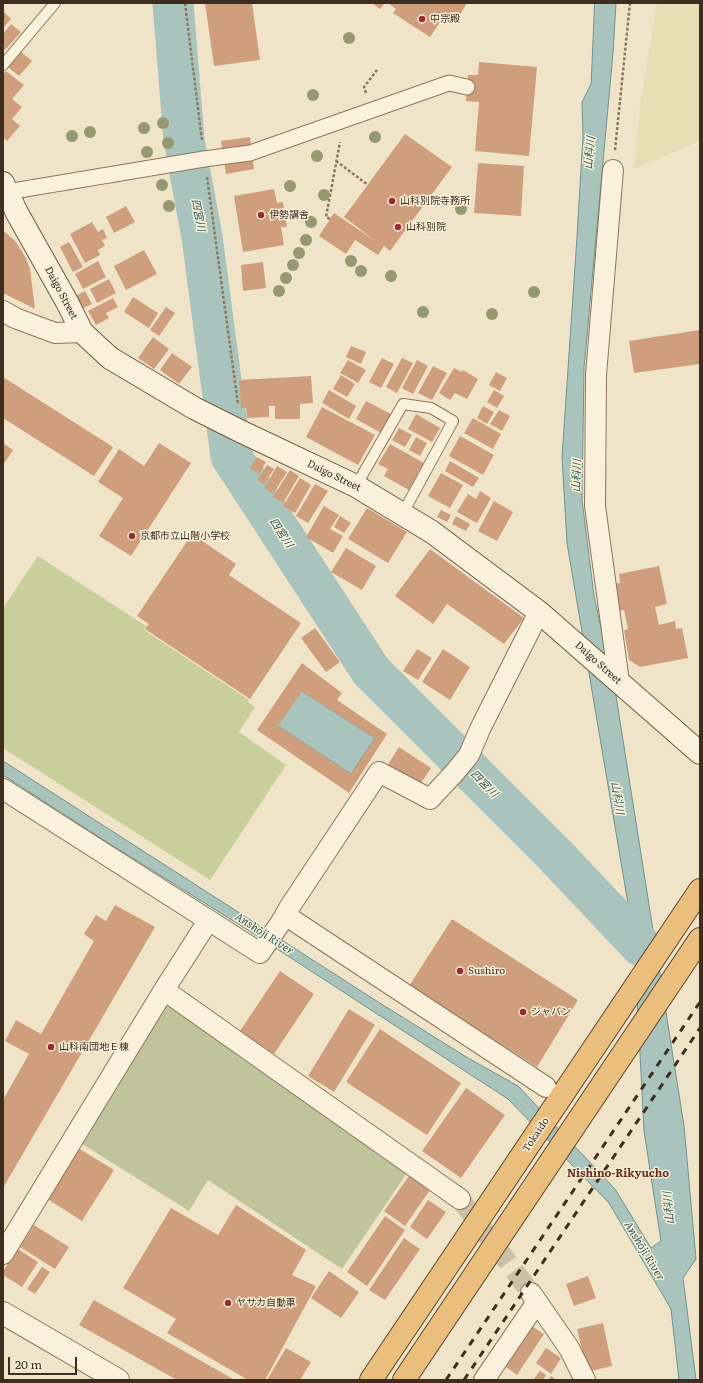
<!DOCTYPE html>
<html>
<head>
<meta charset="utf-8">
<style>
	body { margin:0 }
	#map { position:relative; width:703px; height:1383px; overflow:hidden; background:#f0e4c8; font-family:Literata,serif }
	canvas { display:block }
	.frame { position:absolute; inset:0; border:4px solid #3d2e20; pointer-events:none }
	.scale { position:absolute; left:8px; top:1357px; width:69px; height:18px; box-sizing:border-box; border:2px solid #3d2e20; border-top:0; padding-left:5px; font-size:12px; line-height:14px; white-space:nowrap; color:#3d2e20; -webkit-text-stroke:3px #f7eed8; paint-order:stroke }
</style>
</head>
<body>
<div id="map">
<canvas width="703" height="1383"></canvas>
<div class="frame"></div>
<div class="scale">20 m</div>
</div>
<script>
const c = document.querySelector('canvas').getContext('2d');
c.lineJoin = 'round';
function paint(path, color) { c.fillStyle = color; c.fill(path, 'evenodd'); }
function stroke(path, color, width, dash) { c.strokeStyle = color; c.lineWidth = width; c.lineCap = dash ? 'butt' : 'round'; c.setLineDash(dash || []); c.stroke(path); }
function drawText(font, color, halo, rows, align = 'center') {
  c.font = font + ' Literata,"Noto Sans JP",serif'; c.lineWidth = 3; c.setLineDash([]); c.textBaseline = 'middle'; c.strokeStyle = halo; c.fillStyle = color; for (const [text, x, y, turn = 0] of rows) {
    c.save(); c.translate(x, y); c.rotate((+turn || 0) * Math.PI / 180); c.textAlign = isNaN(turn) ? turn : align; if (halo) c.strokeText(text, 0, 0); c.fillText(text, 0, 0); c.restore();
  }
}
const farmland = new Path2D(`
	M657,3H700V141L634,169L640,106Z`);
const green = new Path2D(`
	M38,556L146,626L144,630L249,700L248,702L255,707L239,732L286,765L210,880L3,748V608Z`);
const cemetery = new Path2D(`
	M165,1001L411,1167L342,1269L208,1180L189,1211L76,1140Z`);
const water = new Path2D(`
	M595,3H616L613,53L584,368L582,500L594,596L616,696L684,1126L696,1259L683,1278L696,1380H679L671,1309L609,1203L508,1099L251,932L102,839L3,775V761L375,1000L468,1058L518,1086L615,1189L651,1248L661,1241L644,1131L634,939L567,543L562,457L577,237L583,136L582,102L591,84Z
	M302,691L375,738L351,774L278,726Z`);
const river = new Path2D(`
	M173,3L184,140L202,237L231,456L371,671L553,853L641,946`);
const building = new Path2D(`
	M205,3H252L260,60L214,66Z
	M372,3H385L380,9Z
	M388,3H467L455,23L444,16L430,37L393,13L396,9Z
	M3,11L11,19L3,28Z
	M11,24L21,32L5,50L3,48V34Z
	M20,51L32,61L19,76L8,67Z
	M479,62L537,67L529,156L475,151L479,102L466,101L468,75H478Z
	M6,71L24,85L12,99L22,107L12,119L20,126L7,141L3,137V75Z
	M405,134L452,167L390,251L384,246L378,255L355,240L346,254L319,236L334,213L374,240L344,217Z
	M250,137L254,169L226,174L221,141Z
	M478,163L524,166L521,216L474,213Z
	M274,189L277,203L283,202L287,227H281L284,245L243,252L234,196Z
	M126,206L135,222L114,233L106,217Z
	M92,222L98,232L103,229L107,238L102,240L105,246L98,250L100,255L85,263L70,234Z
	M3,230L16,242L26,258L30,269L35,309L3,293Z
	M69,242L83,267L73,272L60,247Z
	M144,250L157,274L126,290L114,266Z
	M98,261L106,277L83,289L75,274Z
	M263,262L266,288L243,291L241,265Z
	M109,279L116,293L97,303L90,289Z
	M85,291L92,304L83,308L76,296Z
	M133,297L158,313L149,328L124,312Z
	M113,298L118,307L106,313L109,318L96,325L88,311Z
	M166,307L175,313L159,336L150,330Z
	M700,330V364L634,373L629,341Z
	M153,337L169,349L154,369L138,358Z
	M351,346L366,352L361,364L346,357Z
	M172,353L192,367L179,384L160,370Z
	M382,358L394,364L381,388L369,382Z
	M402,358L413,363L397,393L386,387Z
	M348,360L366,370L358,383L340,373Z
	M417,360L428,366L413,394L402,388Z
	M433,366L447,373L432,400L418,393Z
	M454,368L462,372L463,370L478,379L467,399L455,393L450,400L439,393Z
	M496,372L507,378L500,391L489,385Z
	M341,375L355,384L347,397L333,389Z
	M311,376L313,403L300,404V419H275V406H269V417L247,418L246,408H241L239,380Z
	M3,377L113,447L94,476L3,418Z
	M329,390L356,406L349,419L322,403Z
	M494,390L504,396L497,408L487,402Z
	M366,401L391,414L381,433L356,419Z
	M483,406L494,412L487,424L477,418Z
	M322,407L375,435L358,465L306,437Z
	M499,410L510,416L502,431L490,424Z
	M416,414L440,428L432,442L408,429Z
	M473,418L501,434L493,449L464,433Z
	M399,428L412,435L405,447L392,440Z
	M460,436L494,455L483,475L449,456Z
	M416,437L427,443L420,456L409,450Z
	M3,443L13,450L3,465Z
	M159,443L191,463L131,556L99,536L123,498L98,482L119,449L144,466Z
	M390,444L424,463L409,490L384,476L388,469L378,464Z
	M257,457L266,462L259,474L250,468Z
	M450,461L479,478L473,487L445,471Z
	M267,465L274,469L264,484L257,480Z
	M277,466L287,472L273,494L264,488Z
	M290,470L299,476L283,503L273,497Z
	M441,473L463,485L450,508L428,496Z
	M300,478L311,485L295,513L283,506Z
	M315,484L328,491L308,523L296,516Z
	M480,491L491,498L477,523L457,512L468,494L476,499Z
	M494,501L513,512L497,541L478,531Z
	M324,506L339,515L330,529L343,536L333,553L306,537Z
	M367,508L407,532L388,563L348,539Z
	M441,510L451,515L447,522L437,517Z
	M340,516L351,523L344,533L334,527Z
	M456,516L470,524L466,531L452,524Z
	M192,534L236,564L229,575L301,623L250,699L145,629L149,624L137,616Z
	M346,548L376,566L362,590L331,572Z
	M430,549L524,618L504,644L447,604L433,624L395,596Z
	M659,566L667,604L655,607L659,625L675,621L676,629L682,628L688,658L640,667L629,660L624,630L628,629L624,610L618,611L613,584L620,583L619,574Z
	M315,628L340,662L326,672L301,638Z
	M417,649L432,658L418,680L403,671Z
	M443,649L470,667L450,700L422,682Z
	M302,663L342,693L337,700L387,734L349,793L257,730ZM302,691L375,738L351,774L278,726Z
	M399,747L431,768L419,786L387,766Z
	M115,905L155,927L3,1188V1100L29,1054L5,1041L16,1020L41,1034L94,941L84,934L96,915L106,921Z
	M452,919L578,1000L537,1067L409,986Z
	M280,971L314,994L274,1054L240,1031Z
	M349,1009L375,1025L334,1092L308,1076Z
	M380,1029L461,1083L427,1135L346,1082Z
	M466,1088L505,1115L461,1178L422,1151Z
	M78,1148L114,1170L82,1221L46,1198Z
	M409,1176L430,1190L405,1226L384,1211Z
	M428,1200L446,1212L427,1239L410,1227Z
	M236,1205L306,1250L292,1275L316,1286L265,1380H248L167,1333L176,1319L123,1288L171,1208L218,1235Z
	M385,1216L405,1230L367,1286L347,1272Z
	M34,1225L69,1247L55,1269L20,1247Z
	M404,1238L420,1249L385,1300L369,1290Z
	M18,1249L38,1262L22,1287L3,1275V1271Z
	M42,1267L50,1272L35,1294L27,1289Z
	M329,1271L359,1292L341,1318L311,1298Z
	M588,1276L596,1298L574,1306L566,1284Z
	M94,1300L233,1379L177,1380L79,1325Z
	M603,1323L612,1366L587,1372L577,1329Z
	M533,1327L544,1334L517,1375L506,1367Z
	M286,1348L311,1362L300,1380H267Z
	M546,1348L561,1358L551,1374L536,1363Z
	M540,1371L546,1375L543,1380H533Z
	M551,1376L557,1380H548Z`);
const minorTunnel = new Path2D(`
	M460,1199L531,1293`);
const path = new Path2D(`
	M185,3L202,141
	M366,93L364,87L377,70
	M615,150L630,3
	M336,161L368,185
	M207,177L238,404
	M330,219L326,217L340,142`);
const service = new Path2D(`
	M3,65L55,3
	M356,486L403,404L431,408L453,421L403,513`);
const pedestrian = new Path2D(`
	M7,192L204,159L250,153L449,83L467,87`);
const minor = new Path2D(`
	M613,170L596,375L595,506L619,682
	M3,311L15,318L55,333L82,332
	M3,789L260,953L283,919L289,908L379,772L430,799L456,771L469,755L480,729L539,612
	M285,915L546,1087
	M164,990L460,1199
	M3,1254L164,990L208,921
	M531,1293L569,1348L585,1380
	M484,1380L537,1302`);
const tertiary = new Path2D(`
	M3,1313L118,1380`);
const secondary = new Path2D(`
	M3,183L17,213L67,302L82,332L110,358L194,408L242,432L356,486L432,532L539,612L700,753`);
const trunk = new Path2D(`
	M371,1380L700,890
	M404,1380L700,939`);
const rail = new Path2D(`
	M446,1380L700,1002
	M464,1380L700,1028`);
const trees = [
	[349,38],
	[313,95],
	[163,123],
	[144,128],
	[90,132],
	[72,136],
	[375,137],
	[168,143],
	[147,152],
	[317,156],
	[162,185],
	[290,186],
	[324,195],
	[169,206],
	[461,209],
	[311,222],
	[306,240],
	[299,253],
	[351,261],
	[293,265],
	[361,271],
	[391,276],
	[286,278],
	[279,291],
	[534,292],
	[423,312],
	[492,314]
];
const markers = [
	[422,19,4,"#9e2a2b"],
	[392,201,4,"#9e2a2b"],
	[261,215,4,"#9e2a2b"],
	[398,227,4,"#9e2a2b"],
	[132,536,4,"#9e2a2b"],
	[460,971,4,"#9e2a2b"],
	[523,1012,4,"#9e2a2b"],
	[51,1047,4,"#9e2a2b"],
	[228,1303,4,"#9e2a2b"]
];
const poiNames = [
	["中宗殿",430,19],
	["山科別院寺務所",400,201],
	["伊勢講舎",269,215],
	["山科別院",406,227],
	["京都市立山階小学校",140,536],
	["Sushiro",468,971],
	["ジャパン",531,1012],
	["山科南団地Ｅ棟",59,1047],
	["ヤサカ自動車",236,1303]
];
const streetNames = [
	["Daigo Street",61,293,62],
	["Daigo Street",334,476,26],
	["Daigo Street",598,663,42],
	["Tokaido",536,1135,-56]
];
const waterNames = [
	["山科川",590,153,-85],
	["四宮川",198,215,79],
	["山科川",577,476,-88],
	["四宮川",281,533,57],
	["四宮川",484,784,45],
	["山科川",617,798,81],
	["Anshōji River",264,934,33],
	["山科川",669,1208,-96],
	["Anshōji River",644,1251,59]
];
const neighbourhoodNames = [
	["Nishino-Rikyucho",618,1174]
];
paint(farmland, '#e6deb5');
paint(green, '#c9cf9b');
paint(cemetery, '#bfc49a');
paint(water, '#a9c4bc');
stroke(water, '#6f938a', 1);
stroke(river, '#a9c4bc', 41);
paint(building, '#cf9f7d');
stroke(minorTunnel, '#ccc0a6', 20, [20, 10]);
stroke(service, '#8d765c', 12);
stroke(pedestrian, '#8d765c', 17);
stroke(minor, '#8d765c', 22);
stroke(tertiary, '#8d765c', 24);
stroke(secondary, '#6f573f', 24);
stroke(trunk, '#5b4430', 24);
stroke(path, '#8d765c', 2.5, [3, 2]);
stroke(service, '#faf1dc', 10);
stroke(pedestrian, '#faf1dc', 15);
stroke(minor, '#faf1dc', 20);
stroke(tertiary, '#faf1dc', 22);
stroke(secondary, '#faf1dc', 22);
stroke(trunk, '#eabe7c', 22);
stroke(rail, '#3d2e20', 3, [7, 7]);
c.fillStyle = '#96986f';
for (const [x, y] of trees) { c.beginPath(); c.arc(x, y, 6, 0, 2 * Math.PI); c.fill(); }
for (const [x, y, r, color] of markers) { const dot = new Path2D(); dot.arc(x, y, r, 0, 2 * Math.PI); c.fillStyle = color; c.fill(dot); stroke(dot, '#f7eed8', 1.5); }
drawText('10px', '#3d2e20', '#f7eed8', poiNames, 'left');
drawText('10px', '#3d2e20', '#f7eed8', streetNames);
drawText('italic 11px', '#2f5d5a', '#f7eed8', waterNames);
drawText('bold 11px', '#6b2e1e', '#f7eed8', neighbourhoodNames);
</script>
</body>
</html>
